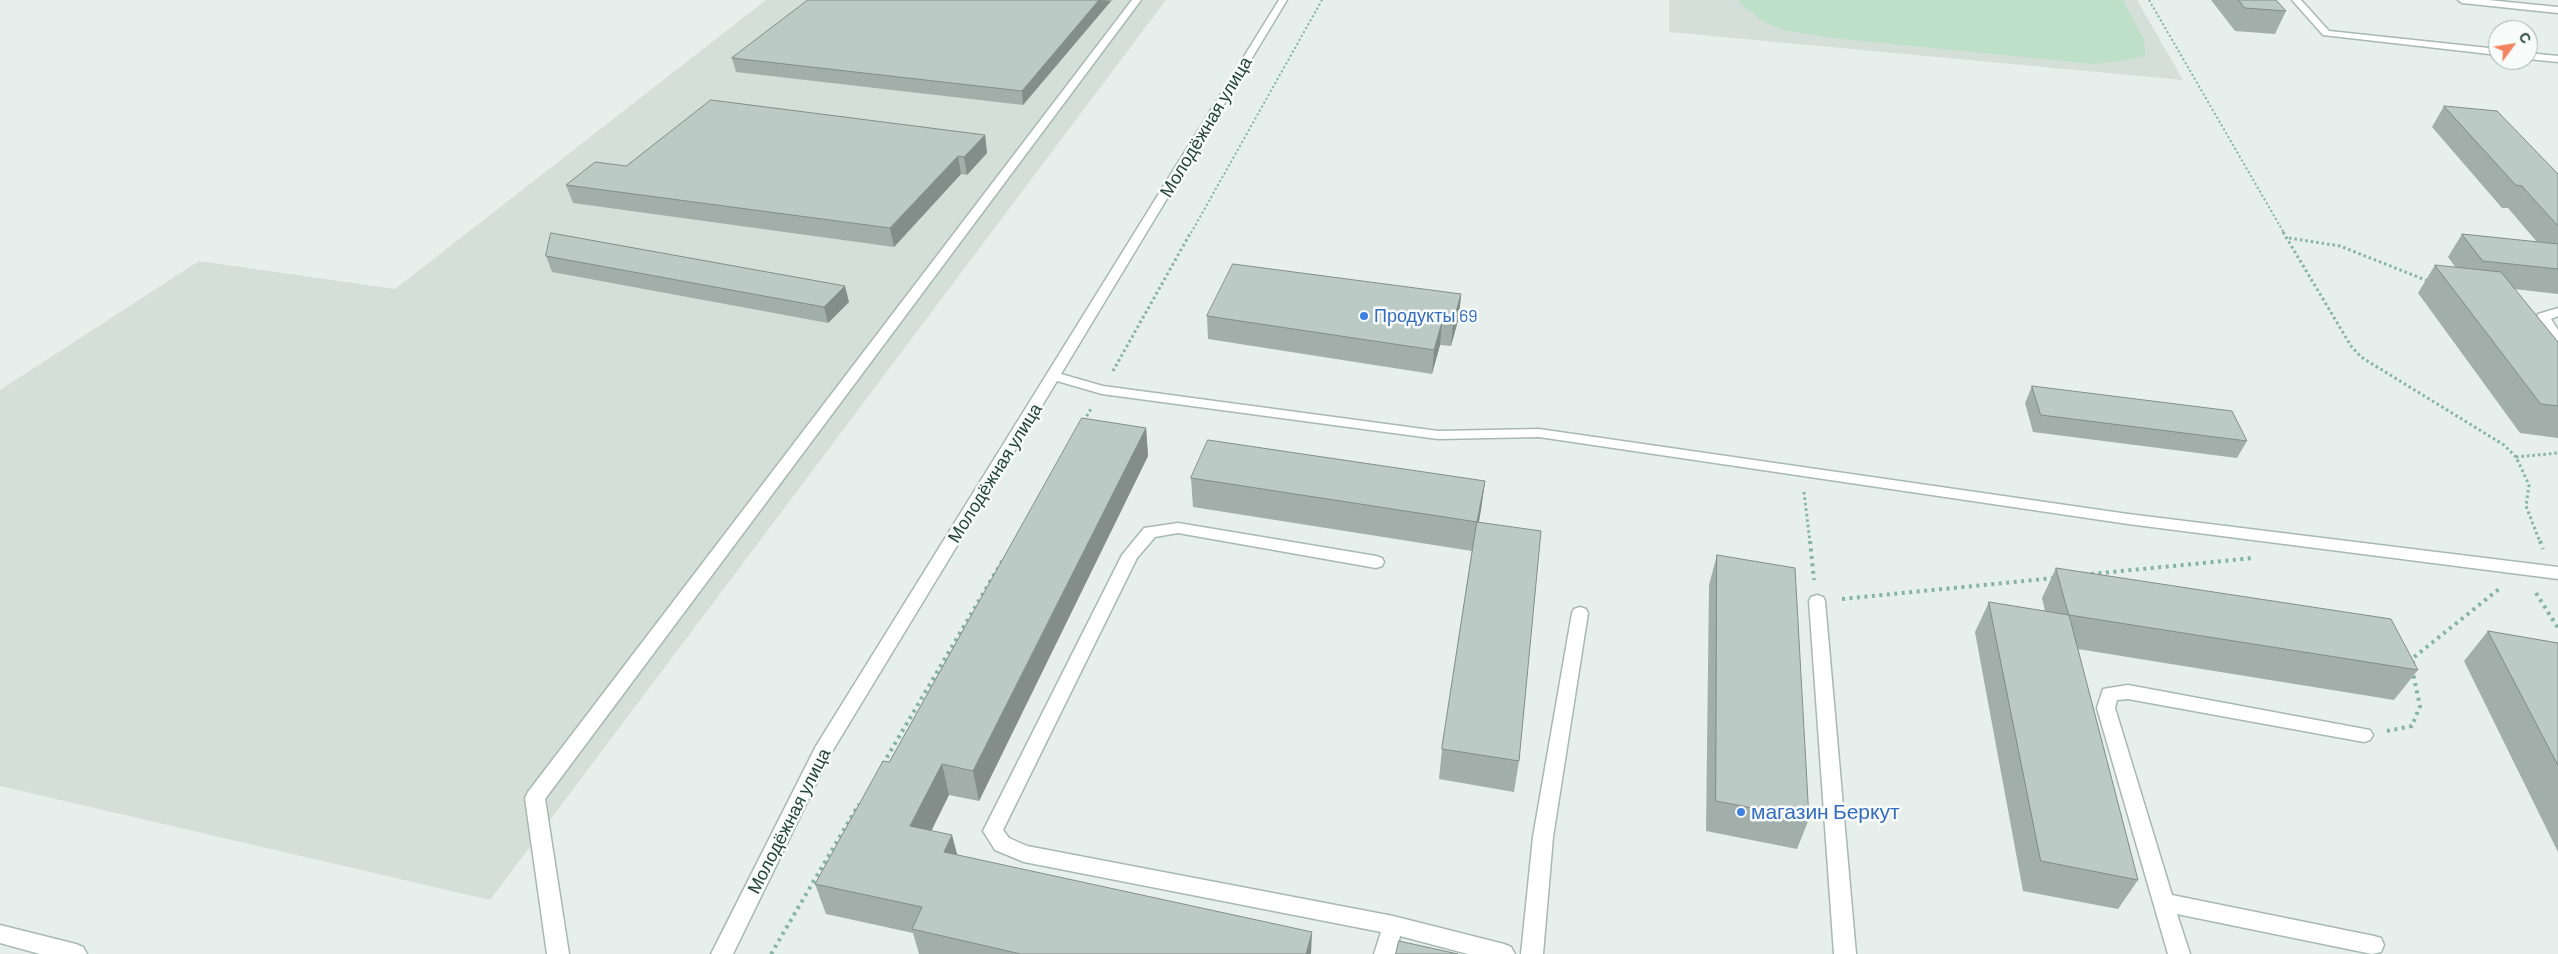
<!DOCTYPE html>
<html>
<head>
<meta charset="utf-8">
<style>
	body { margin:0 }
	#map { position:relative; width:2558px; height:954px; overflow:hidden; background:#e6efeb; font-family:Barlow,sans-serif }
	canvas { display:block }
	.north { position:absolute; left:2488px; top:20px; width:50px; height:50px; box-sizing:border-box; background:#f7fbf9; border:1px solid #a3b1ad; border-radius:50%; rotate:59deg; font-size:14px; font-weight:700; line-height:20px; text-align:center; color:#24423a }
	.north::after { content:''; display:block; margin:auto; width:18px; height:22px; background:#f4845f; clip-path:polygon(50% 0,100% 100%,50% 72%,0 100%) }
</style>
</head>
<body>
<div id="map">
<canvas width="2558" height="954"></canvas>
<div class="north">С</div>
</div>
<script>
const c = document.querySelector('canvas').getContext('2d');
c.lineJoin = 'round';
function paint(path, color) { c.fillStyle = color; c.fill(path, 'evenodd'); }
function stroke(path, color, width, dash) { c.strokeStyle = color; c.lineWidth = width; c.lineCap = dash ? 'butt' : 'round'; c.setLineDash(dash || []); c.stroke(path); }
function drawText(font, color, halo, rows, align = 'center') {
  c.font = font + ' Barlow,sans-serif'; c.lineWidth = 5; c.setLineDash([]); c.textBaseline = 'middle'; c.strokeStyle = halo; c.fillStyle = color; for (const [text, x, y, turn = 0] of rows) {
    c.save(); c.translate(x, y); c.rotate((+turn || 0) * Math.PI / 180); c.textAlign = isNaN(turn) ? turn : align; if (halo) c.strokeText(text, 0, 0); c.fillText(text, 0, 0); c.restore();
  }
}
const built = new Path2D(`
	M766,0H1166L490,900L0,786V390L199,261L395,289Z
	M1669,0H2137L2183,80L1669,32Z`);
const green = new Path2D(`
	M1740,0H2123L2144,40L2145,56L2123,61L2093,64L1832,38L1783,30L1764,22L1740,4Z`);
const pathFar2 = new Path2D(`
	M2149,0L2284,233
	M1191,233L1322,0`);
const pathFar1 = new Path2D(`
	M2283,232L2351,346L2361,357L2504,445L2516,457L2529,485L2526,506L2540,542
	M2289,238L2340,246L2428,281
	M1113,371L1191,232
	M1084,421L1092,407
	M2516,457L2558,453
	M1804,492L1810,542`);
const path = new Path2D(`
	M1810,541L1814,580
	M2540,541L2543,549
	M2091,574L2254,558
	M2536,593L2558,628
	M1842,599L2054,578
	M2413,664V658L2499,589
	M2387,731L2412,726L2420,706L2413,673
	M883,764L1004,558
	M771,954L859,804`);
const lane = new Path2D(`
	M1132,0H1141L545,799L569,954H547L525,798L528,792Z
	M2292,0H2301L2329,31L2498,49V55L2323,35Z
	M2458,0H2488L2558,7V13L2462,3Z
	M2528,53L2558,56V62L2528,59Z
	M2558,308V316L2551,319L2558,330V344L2553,343L2537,317L2538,314Z
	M1178,523L1376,556L1382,558L1384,562L1382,566L1376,568L1178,533L1155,537L1137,558L1003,830L1009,838L1027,846L1393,916L1504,944L1511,947L1515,954H1468L1400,936L1396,954H1374L1381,932L1024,862L995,850L983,831L1122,555L1144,528Z
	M1817,595L1823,597L1825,601L1856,954H1834L1809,601L1811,597Z
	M1580,607L1586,609L1588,613L1553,837L1543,954H1521L1533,837L1572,613L1574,609Z
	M2128,685L2370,730L2373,735L2370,740L2364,742L2128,699L2117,700L2115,708L2172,895L2374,936L2381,938L2384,945L2381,952L2372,954L2177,914L2190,954H2168L2097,708L2103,689Z`);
const street = new Path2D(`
	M1279,0H1287L1061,374L1103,386L1438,431L1539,429L2128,514L2558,567V579L2128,524L1539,437L1438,439L1102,394L1057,381L830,755L733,954H711L816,746Z
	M0,925L76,944L83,947L87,954H40L0,943Z`);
const wall = new Path2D(`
	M808,0H1114L1111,1L1023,105L736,72L732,58Z
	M2211,0H2276L2286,11L2275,34L2235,31Z
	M2444,106L2558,174V294L2514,289L2558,342V438L2520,433L2418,293L2435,265L2456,268L2448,257L2462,234L2537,242L2508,208H2502L2432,127Z
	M985,135L987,153L967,175L961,174L894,247L573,203L566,185L626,166Z
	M546,256L849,302L828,323L552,272Z
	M1461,294L1459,317L1451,346L1440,345L1432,374L1208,339L1207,316Z
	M2032,386L2247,441L2237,458L2033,432L2025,403Z
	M1146,428L1148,456L979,801L949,795L931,830L958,855L1311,954H919L913,933L826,914L815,884L889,762Z
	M1191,478L1485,481L1479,522L1519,761L1514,792L1439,779L1442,749L1472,551L1193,507Z
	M1717,555L1809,819L1797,849L1706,831L1709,585Z
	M2056,568L2418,670L2394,700L2078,649L2138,880L2118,909L2023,891L1975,632L1989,602L2045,611L2042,598Z
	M2488,631L2558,643V852L2464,661Z`);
const shadedWall = new Path2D(`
	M1099,0L1111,1L1023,105L1022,91Z
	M985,135L987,153L967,175L964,157Z
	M958,156L961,174L894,247L890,228Z
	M845,286L849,302L828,323L824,307Z
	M1461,294L1459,317L1451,346L1453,323Z
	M1442,322L1440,345L1432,374L1434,350Z
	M1146,428L1148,456L979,801L973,771Z
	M1485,481L1481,510L1473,551L1477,522Z
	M942,764L949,795L919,856L910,826Z
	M952,835L960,865L944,852Z
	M1312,932L1311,954H1306Z`);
const building = new Path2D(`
	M808,0H1099L1022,91L732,58Z
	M2239,0H2276L2286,11L2245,8Z
	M711,100L985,135L964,157L958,156L890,228L566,185L595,162L626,166Z
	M2444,106L2497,111L2558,174V226L2522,186L2516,185Z
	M551,233L845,286L824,307L546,256Z
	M2462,234L2558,244V269L2483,261Z
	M1233,264L1461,294L1453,323L1442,322L1434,350L1207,316Z
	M2435,265L2501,272L2558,342V406L2541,404Z
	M2032,386L2232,411L2247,441L2041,415Z
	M1082,418L1146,428L973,771L942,764L910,826L952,835L944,852L1312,932L1306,954H1021L912,929L922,907L815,884L883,761L889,762Z
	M1208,440L1485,481L1477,522L1191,478Z
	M1477,522L1541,531L1519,761L1442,749Z
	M1717,555L1795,568L1809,819L1716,801Z
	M2056,568L2391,619L2418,670L2069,615Z
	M1989,602L2069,615L2138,880L2041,861Z
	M2488,631L2558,643V765Z
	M1399,941L1458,954H1396Z`);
const markers = [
	[1364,316,5,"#3f7fe0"],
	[1741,812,5,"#3f7fe0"]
];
const streetNames = [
	["Молодёжная улица",1206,127,-59],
	["Молодёжная улица",995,473,-58],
	["Молодёжная улица",789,821,-63]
];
const shopNames = [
	["Продукты 69",1374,316]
];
const nearShopnames = [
	["магазин Беркут",1751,812]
];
paint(built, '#d4dfda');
paint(green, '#bfe0c8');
stroke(lane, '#a8b8b2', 3);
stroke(street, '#a8b8b2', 3);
stroke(pathFar2, '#86b3a5', 2, [2, 2.5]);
stroke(pathFar1, '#86b3a5', 3, [2.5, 3]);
stroke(path, '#86b3a5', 4, [3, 4.5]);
paint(lane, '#fff');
paint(street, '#fff');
paint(wall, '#a1aea9');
paint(shadedWall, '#838d89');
paint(building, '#bbcac4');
stroke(building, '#838d89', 1);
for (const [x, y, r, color] of markers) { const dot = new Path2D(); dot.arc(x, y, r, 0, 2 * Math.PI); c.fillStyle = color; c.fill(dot); stroke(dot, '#f7fbf9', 2); }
drawText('18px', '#24423a', '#f7fbf9', streetNames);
drawText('18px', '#366cbe', '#f7fbf9', shopNames, 'left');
drawText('21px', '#366cbe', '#f7fbf9', nearShopnames, 'left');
</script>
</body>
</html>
